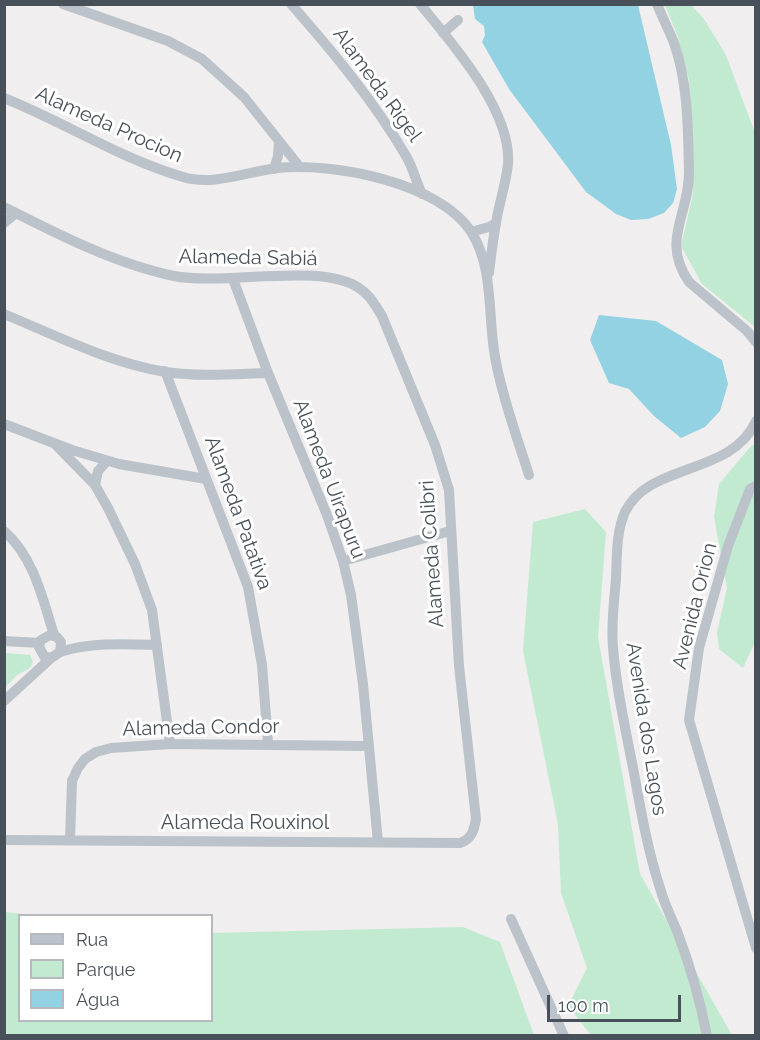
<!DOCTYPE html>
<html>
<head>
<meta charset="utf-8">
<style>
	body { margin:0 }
	#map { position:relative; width:760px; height:1040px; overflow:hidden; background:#f0eeee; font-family:Raleway,sans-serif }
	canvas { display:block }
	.frame { position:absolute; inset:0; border:6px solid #485159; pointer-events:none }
	.legend { position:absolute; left:18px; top:914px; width:195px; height:108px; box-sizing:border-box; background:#fff; border:2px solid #b6b9bd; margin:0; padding:8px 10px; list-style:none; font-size:18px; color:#485159 }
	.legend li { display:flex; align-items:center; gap:12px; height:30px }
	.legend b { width:30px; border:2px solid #b6b9bd }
	.scale { position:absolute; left:547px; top:995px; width:134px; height:27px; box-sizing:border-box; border:3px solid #485159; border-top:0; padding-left:8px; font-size:18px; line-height:21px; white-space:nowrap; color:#485159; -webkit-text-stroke:4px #fff; paint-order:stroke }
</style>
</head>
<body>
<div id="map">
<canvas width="760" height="1040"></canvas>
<div class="frame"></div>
<ul class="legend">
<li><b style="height:8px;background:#bbc2c9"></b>Rua</li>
<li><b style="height:16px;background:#c1ead1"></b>Parque</li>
<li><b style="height:16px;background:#93d2e2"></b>Água</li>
</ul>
<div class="scale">100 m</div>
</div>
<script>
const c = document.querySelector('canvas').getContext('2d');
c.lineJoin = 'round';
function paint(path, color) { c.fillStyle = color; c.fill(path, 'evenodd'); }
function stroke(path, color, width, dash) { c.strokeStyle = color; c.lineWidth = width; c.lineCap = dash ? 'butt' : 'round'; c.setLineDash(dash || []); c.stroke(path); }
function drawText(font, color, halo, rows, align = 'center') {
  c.font = font + ' Raleway,sans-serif'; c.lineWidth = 6; c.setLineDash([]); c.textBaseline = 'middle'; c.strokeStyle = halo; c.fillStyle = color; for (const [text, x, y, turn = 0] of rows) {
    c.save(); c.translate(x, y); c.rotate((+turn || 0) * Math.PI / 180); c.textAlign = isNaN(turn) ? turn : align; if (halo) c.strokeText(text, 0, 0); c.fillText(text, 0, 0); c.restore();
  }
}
const green = new Path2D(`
	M665,5H691L704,19L726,55L755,133V327L702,284L681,246L693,194L689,80L678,37Z
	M755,444V642L743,668L719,649L717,633L727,588L714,517L719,484L751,446Z
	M585,509L606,532L598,637L640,874L732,1035H591L568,1006L587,968L561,893L558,824L523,651L533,522Z
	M5,653L30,655L33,662L30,668L17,675L5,688Z
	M4,912L34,915L20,916V1020H212V933L463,927L500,942L534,1035H5Z`);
const water = new Path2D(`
	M473,5H638L671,145L677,189L673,203L664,213L648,219L631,220L616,214L586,192L509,89L482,42L485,35L484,26L475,19Z
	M599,315L656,321L722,360L728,384L720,411L705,427L681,438L654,416L629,389L609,383L590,340Z`);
const minor = new Path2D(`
	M63,4L168,41L202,59L244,97L299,166
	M291,4C333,52 374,101 406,156C413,167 416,182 422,194
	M420,4C452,43 512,111 508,164C506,184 499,203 496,223C493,239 491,256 489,273
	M657,4C662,17 669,30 674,43C688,82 688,129 689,171C690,214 660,240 689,282L747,331L756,342
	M443,33L458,20
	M4,98C64,122 121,159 183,177C213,186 246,172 277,168C332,162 440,182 472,233C495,271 487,320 496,362C503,400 517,437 529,475
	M274,169L278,156L279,141
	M4,207C57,234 116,264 174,276C224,286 321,262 359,288C370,295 375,305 382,316L435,445L449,490L459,666L476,819C474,830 472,839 460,843L4,840
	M4,223L16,213
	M471,232L489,227L496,223
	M233,279L268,373L327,515L343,561L351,595L363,684L378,842
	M4,314C57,336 110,363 166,372C200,377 234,374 268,373
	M165,371L248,587L262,665L268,743
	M4,424L72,450L119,464L206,479
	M55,444L95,485L108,508L135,564L152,610L170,744
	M95,485L98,471L107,461
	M756,486L750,489L728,546L699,648L689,720L756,948
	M4,531C34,557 43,600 54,635
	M343,561L450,531
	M4,641L40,643
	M60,652C90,642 126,644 157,645
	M4,701L51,658L60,652L61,642L57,637L50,635L41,640L39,647L44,656L51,658
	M70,839L72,781L78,768L85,759L96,752L111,748L170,744L368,746
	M511,919L564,1036
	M707,1036C700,1000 690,965 677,931C671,917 664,903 660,888C648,851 641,812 634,773C626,731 616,689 613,647C611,625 614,601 616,579C617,557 616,532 625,512C649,462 732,476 756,421`);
const streetNames = [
	["Alameda Rigel",377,85,54],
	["Alameda Procion",109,125,24],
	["Alameda Sabiá",248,258,1],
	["Alameda Uirapuru",329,479,69],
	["Alameda Patativa",238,513,70],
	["Alameda Colibri",432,554,-94],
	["Avenida Orion",695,606,-76],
	["Alameda Condor",201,728,-1],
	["Avenida dos Lagos",646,729,81],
	["Alameda Rouxinol",245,823]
];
paint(green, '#c1ead1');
paint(water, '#93d2e2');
stroke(minor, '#bbc2c9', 10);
drawText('20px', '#485159', '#fff', streetNames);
</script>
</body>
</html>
